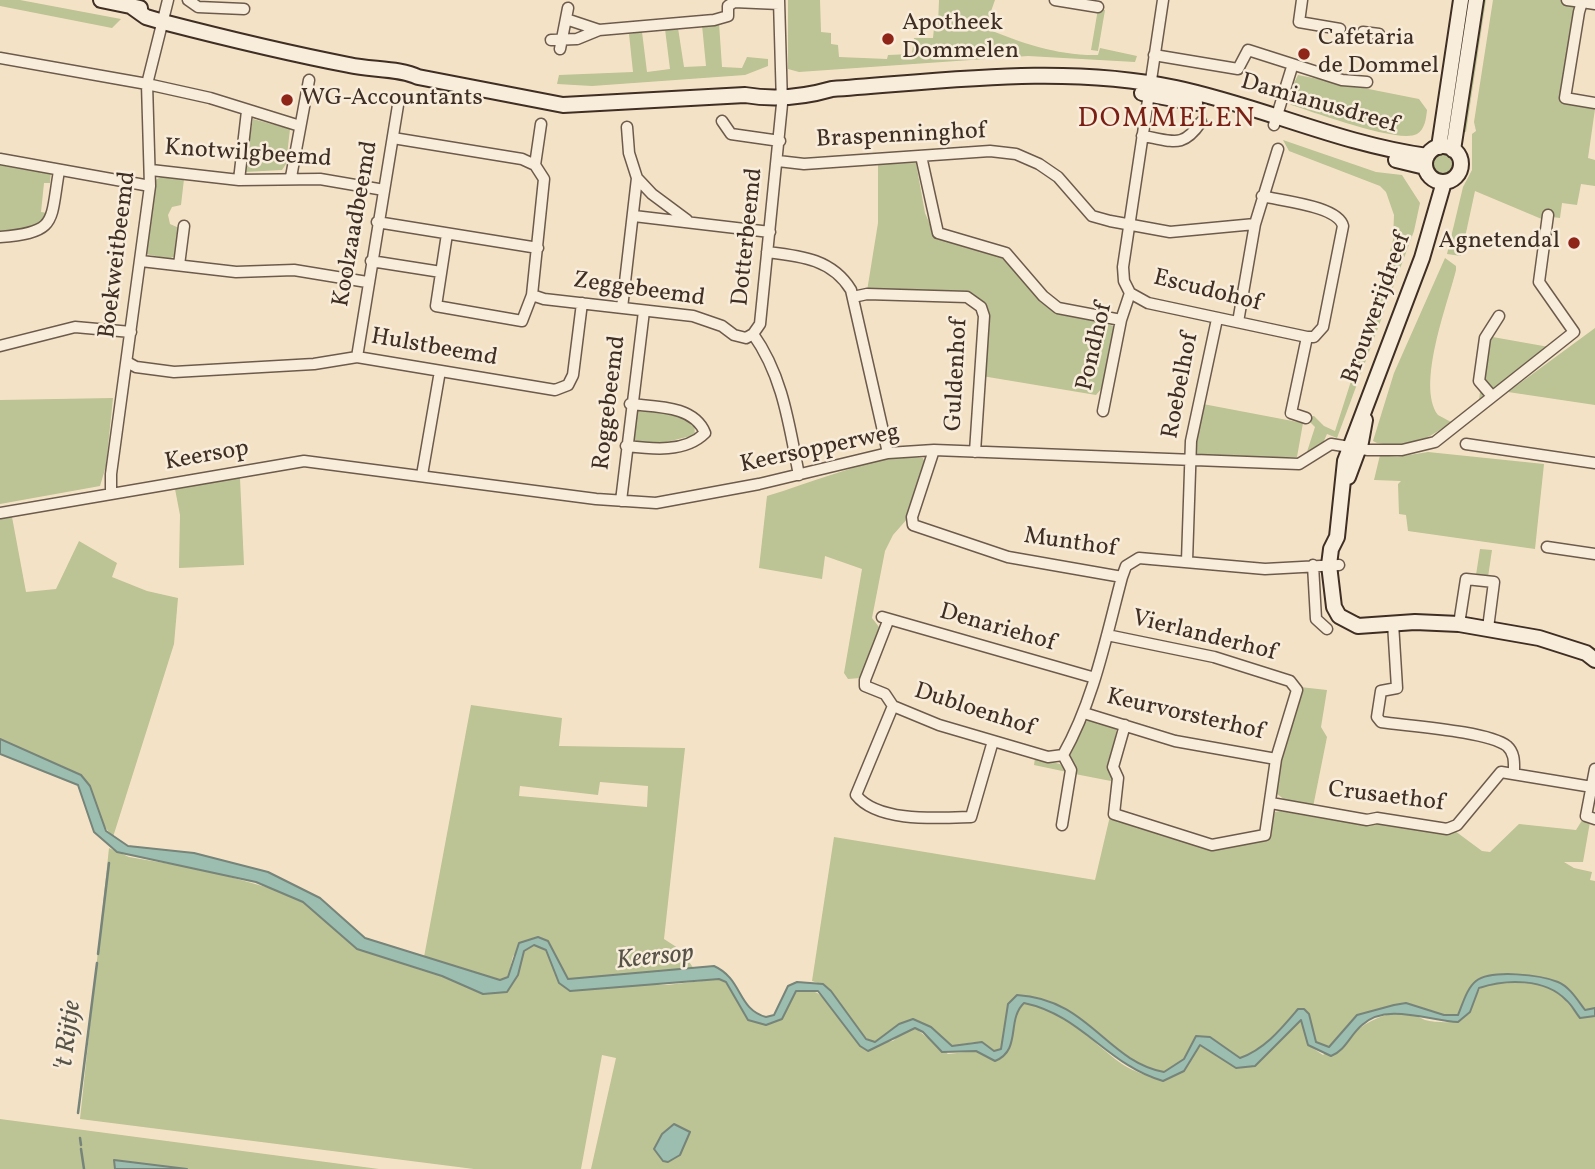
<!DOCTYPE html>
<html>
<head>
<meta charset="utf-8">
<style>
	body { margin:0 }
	canvas { display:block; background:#f4e2c6 }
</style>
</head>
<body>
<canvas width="1595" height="1169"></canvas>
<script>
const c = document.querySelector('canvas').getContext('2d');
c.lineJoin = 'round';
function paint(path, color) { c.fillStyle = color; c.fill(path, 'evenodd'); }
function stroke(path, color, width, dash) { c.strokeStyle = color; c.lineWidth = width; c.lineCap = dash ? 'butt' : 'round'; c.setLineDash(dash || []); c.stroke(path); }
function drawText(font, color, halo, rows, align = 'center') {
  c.font = font + ' Vollkorn,serif'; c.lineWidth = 5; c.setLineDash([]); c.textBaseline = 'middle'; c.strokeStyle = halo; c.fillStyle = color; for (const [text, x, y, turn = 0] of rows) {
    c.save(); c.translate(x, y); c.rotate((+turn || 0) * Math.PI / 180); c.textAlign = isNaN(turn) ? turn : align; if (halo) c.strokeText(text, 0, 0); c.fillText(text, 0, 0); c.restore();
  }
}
const green = new Path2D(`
	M0,0H20L121,19L112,28L0,6Z
	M788,0H820L821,32L831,33V44L838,45L839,57L887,59L888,55L912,54L914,38H933L934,28L938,26L939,0H995L985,28C1021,43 1059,56 1098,55L1100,48L1137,56L1135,62L1028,56L799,72L788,69Z
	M1478,0H1486L1466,132L1457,130Z
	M1493,0H1564L1576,5L1561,103L1595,109L1588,158L1595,160V186L1581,184L1577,205L1562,203L1560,218L1552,217L1544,220L1475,191L1461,256L1447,254L1463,187L1472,170V134L1476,131L1474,122Z
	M1098,9L1105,10L1098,51L1091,50Z
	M719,23L722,67L742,68L747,57L768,59V66L745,75L592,86L557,84L559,75L633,72L629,34L642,32L647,72L670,69L665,29L678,28L684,67L706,66L702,25Z
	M1298,75L1419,99L1427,110C1426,119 1425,129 1417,134C1399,144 1314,112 1291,105L1287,97Z
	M253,119L290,129L286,164L282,170L244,172Z
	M1283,140L1376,172L1402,175L1420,203L1414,231L1337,438L1327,434L1322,445L1305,458L1315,427L1306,418L1314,416L1324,426L1335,431L1379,294L1393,240L1394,215L1386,192L1380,186L1289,151Z
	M1430 165a11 11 0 1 1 22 0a11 11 0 1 1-22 0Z
	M0,163L51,171L50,183H44L41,212L48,213L36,228L0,231Z
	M916,163L925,213L935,236L997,253L1055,312L1114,326L1102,388L1096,395L982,376C984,348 997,312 971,294L867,291L878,223V164Z
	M163,176L184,179L181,205L172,207L168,215L170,224L179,228L175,256L169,259L146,254L155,180Z
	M1445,258L1456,266V270C1448,303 1416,385 1438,415L1451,422C1426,441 1408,449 1377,443L1373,441L1394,373Z
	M1595,328V405L1508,392Z
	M1487,336L1549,347L1479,400Z
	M113,398L106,466L100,486L0,504V400Z
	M1203,404L1303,423L1297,457L1200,458C1188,445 1199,420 1203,404Z
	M634,411L677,413L694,422L695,435L658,444L632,443Z
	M1428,452L1544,464L1535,549L1408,531L1406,515L1399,514L1398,484L1401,481L1374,480L1380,455L1397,457Z
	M900,456L923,458L925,463L908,518L893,535L885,551L872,618L879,627L860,678L848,679L844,673L862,569L825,556L822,579L759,568L767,496C813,482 853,465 900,456Z
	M240,478L244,565L179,568L180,515L175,489Z
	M12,517L26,592L56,589L79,541L117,563L112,577L147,591L178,598L174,644L113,837L101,822L95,803L69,769L0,739V519Z
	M1480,549L1492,550L1488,577L1476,575Z
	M1300,687L1327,690L1321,727L1327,737L1313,807L1286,801L1276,793L1281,758Z
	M471,705L562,718L559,746L685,748L664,939L681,950L694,969L568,979L538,937L513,956L508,977L500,980L424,957ZM600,782L648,786L647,807L519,796L520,786L598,795Z
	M1093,718L1117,727L1110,766L1116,782L1075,774L1069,754L1083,723Z
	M1035,758L1060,764L1067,772L1034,765Z
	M1280,811L1371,825L1374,822L1455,831L1482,851L1490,852L1519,824L1576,830L1586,814L1590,822L1583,862H1564L1574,868L1592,872L1590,880L1595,881V1008L1585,1011C1548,963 1523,975 1471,988L1459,1014L1444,1015L1406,1003L1394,1005L1357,1015L1330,1047L1316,1042L1309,1014L1298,1009C1281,1029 1265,1049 1240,1058L1224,1047L1196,1036L1184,1059L1164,1072C1105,1058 1086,999 1017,995C1004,1019 1008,1026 1001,1050L994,1051L974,1042L952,1046L931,1027L899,1024L875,1042C845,1033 845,989 812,981L834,837L1095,880L1110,816L1213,849L1268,840L1275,812Z
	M109,848L129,857L205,870L273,889L303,902L330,925L387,959L442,976L483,994L518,975L524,951L533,945L546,950L559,983L667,985L719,979L726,982L748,1020L782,1019C785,1012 788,999 793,994C817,972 849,1030 860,1045L893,1041L900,1034L915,1028L948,1054L976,1051L1004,1057L1015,1012L1024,1003C1070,1013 1086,1038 1122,1064C1133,1072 1150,1076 1163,1081L1192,1059L1200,1045L1236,1068L1302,1019L1308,1045L1323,1055C1349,1037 1371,1013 1405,1012C1412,1012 1418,1017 1425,1020C1435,1023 1448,1022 1458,1022L1482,986C1503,982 1533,978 1553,989C1569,998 1574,1022 1595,1016V1169H591L616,1058L602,1055L581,1169H474L80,1119Z
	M0,1119L379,1169H187L114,1160L115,1169H0Z`);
const water = new Path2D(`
	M0,739L81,775L90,786L106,831L128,846L194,853L268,872L320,898L365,938L500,980L508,977L519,943L538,937L548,941L568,979L714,966C743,979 737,1009 766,1017L774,1015L788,986L797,982L823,984L831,991L866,1039L875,1042L899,1024L913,1019L931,1027L952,1046L982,1042L994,1051L1001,1049L1008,1004L1017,995C1089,999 1106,1061 1164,1072L1184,1059L1196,1036L1210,1037L1240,1058C1265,1049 1281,1029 1298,1009H1304L1309,1014L1316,1042L1329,1047L1357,1015L1394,1005L1406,1003L1444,1015H1458C1463,1003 1467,988 1476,981C1492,969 1541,975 1558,982C1570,987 1578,1001 1585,1010L1595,1008V1016L1580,1018C1575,1012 1572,1005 1566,1000C1545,978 1506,979 1479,988L1470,1012L1458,1022C1430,1021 1386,1002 1362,1025C1350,1035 1345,1051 1331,1056L1308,1045L1301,1020L1255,1066L1236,1068L1200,1045L1184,1071L1163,1081C1107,1065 1082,1015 1024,1003C1006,1020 1022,1050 995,1061L976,1051L942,1052L923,1032L915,1028L868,1051L860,1046L818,991H796L782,1019L766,1025L748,1020L726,982L719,979L570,991L559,983L546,950L534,945L524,951L518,975L507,992L483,994L442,976L357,949L303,902L256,882L117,852L94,832L78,785L0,754Z
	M674,1124L690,1132L680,1155L668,1162L663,1161L654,1149L662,1134Z
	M114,1160L187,1169H115Z`);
const stream = new Path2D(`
	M98,954L109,863
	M78,1113L97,963
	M80,1138L81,1145
	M81,1149L84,1169`);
const street = new Path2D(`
	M188,0L198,7L244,9
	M1055,0L1098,7
	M1163,0L1123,267L1124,281L1130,293L1148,303L1307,337
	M1302,0L1299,22L1340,29
	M1567,0L1582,2
	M1595,4L1582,2L1579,12L1565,98L1595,103
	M566,19L599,30
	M1363,32L1379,34
	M551,40L577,39L599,30L714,20L728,16V6L734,2L779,4
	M560,49L568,8
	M1154,55L1238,69L1248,50L1342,80L1367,82
	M0,58L147,84L210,98L300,126
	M722,121L731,134L780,141
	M1274,125L1292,67
	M1142,136C1172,140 1182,150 1201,122
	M393,138L522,159L535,165L544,179L532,295L522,321L436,306L447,234
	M921,156L938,233L1006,253L1043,296L1058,308L1121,320
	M0,159L150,186
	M778,161L804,164L990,151L1016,154L1039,164L1058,177L1092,216L1110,221L1170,232L1255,224
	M535,165L541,124
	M151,170L239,180L320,179L384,190
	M291,177L309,80
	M637,178L652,194L687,220
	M239,180L247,111
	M1262,196C1282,201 1338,206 1343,226L1323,327L1314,337H1307L1291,413L1306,418
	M634,216L770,232
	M377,222L538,248
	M0,237C58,232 50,223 59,171
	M767,252C801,256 832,259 851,290L888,453
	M141,261L236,272L294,270L367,282
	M371,261L441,272
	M179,265L184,226
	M532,295L544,299L693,316L722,326L734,335L746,338L753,334C783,376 789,425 799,475
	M853,297L867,294L967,297L981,307L984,316L975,452
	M622,308L637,178L629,153L627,127
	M1238,322L1255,224L1278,149
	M753,334L760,324L782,104L779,0
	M0,346L75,327L131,332
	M357,357L399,99
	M127,362L136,367L174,372L314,364L357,357L555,390L568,385L573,375L582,303
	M1491,395L1479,381L1485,338L1499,316
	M1103,411L1121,320L1130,293
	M1466,444L1595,463
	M626,446C652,449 685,453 705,433C694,405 655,407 630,404
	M934,450L912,517L913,525L1008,557L1122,577L1126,566L1139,558L1265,569L1339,565
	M422,475L440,371
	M111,494V474L150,186L147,84L168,0
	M621,501L644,311
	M0,513L304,461L596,499L656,503L759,484L888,453L934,450L1299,464L1331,444L1368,450H1402L1435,442L1574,332L1539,282L1548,215
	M1547,547L1595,554
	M1187,561L1191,441L1217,319
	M1313,565L1316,619L1327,629
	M882,617L1095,678
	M888,621L865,680V686L885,694L893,706L939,725L1048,757L1063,755
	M1393,623L1397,688L1381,691L1377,717L1381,722C1408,726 1488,731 1507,746C1515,753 1514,763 1514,772
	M1459,624L1466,579L1494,582L1488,628
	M1107,635L1214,657L1290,681L1297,690L1276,759L1265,835L1212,845L1114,814L1118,778L1113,767L1125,725
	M893,706L856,795C878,823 939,818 971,817L993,741
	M1084,713L1175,741L1276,759
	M1595,769L1586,816L1595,819
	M1271,803L1367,820L1377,818L1447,829L1457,825L1501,772L1592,787
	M1062,825L1071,770L1063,755C1094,700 1106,637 1122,577`);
const secondary = new Path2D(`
	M101,0L140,8
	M132,7L146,17L163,22C225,38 287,53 349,65C371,70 400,68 418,77L563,105L745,95C774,100 804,97 832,89C945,81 1063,64 1176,88C1261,106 1340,144 1427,156
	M1142,93L1195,103
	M1425 164a18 18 0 1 1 36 0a18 18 0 1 1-36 0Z
	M1439,147L1461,0
	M1453,150L1476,0
	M1396,160L1425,167
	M1444,182L1422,258L1345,461L1337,537L1331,549L1329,565L1334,607L1339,616L1358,626L1415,622L1459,624L1539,638L1586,653L1595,660
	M1348,477L1361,442L1365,420`);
const markers = [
	[888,39,7,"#8f2418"],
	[1304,54,7,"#8f2418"],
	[287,100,7,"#8f2418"],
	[1574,243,7,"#8f2418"]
];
const poiNames = [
	["Apotheek",902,25],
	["Dommelen",902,53],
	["Cafetaria",1318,40],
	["de Dommel",1318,68],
	["WG-Accountants",301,100],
	["Agnetendal",1560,243,"right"]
];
const streetNames = [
	["Damianusdreef",1319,105,16],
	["Braspenninghof",901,137,-3],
	["Knotwilgbeemd",248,155,4],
	["Koolzaadbeemd",357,224,-80],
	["Dotterbeemd",749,237,-84],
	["Boekweitbeemd",119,255,-83],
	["Zeggebeemd",639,291,8],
	["Escudohof",1207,292,14],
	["Brouwerijdreef",1378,309,-70],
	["Pondhof",1096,347,-77],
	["Hulstbeemd",434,349,10],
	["Guldenhof",958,375,-87],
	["Roebelhof",1182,386,-79],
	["Roggebeemd",611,403,-83],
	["Keersopperweg",820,450,-12],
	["Keersop",207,457,-10],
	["Munthof",1070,544,8],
	["Denariehof",997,629,16],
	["Vierlanderhof",1204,637,14],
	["Dubloenhof",974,711,18],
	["Keurvorsterhof",1185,716,13],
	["Crusaethof",1386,798,7]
];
const waterNames = [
	["Keersop",655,959,-6],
	["'t Rijtje",70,1036,-83]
];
const quarterNames = [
	["DOMMELEN",1167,121]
];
paint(green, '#bcc394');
paint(water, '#9cbeb1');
stroke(water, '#768479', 2);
stroke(stream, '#768479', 2.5);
stroke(street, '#6c5b4c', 13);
stroke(secondary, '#3e2e24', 18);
stroke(street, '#f8ecda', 10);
stroke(secondary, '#f8ecda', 14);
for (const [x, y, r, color] of markers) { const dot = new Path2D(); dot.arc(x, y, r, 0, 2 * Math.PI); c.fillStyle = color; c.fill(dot); stroke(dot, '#f8ecda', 2.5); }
drawText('24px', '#3e2e24', '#f8ecda', poiNames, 'left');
drawText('24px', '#3e2e24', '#f8ecda', streetNames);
drawText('italic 26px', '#565247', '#f8ecda', waterNames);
c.letterSpacing = '2px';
drawText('28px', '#7a1f14', '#f8ecda', quarterNames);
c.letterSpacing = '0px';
</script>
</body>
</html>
